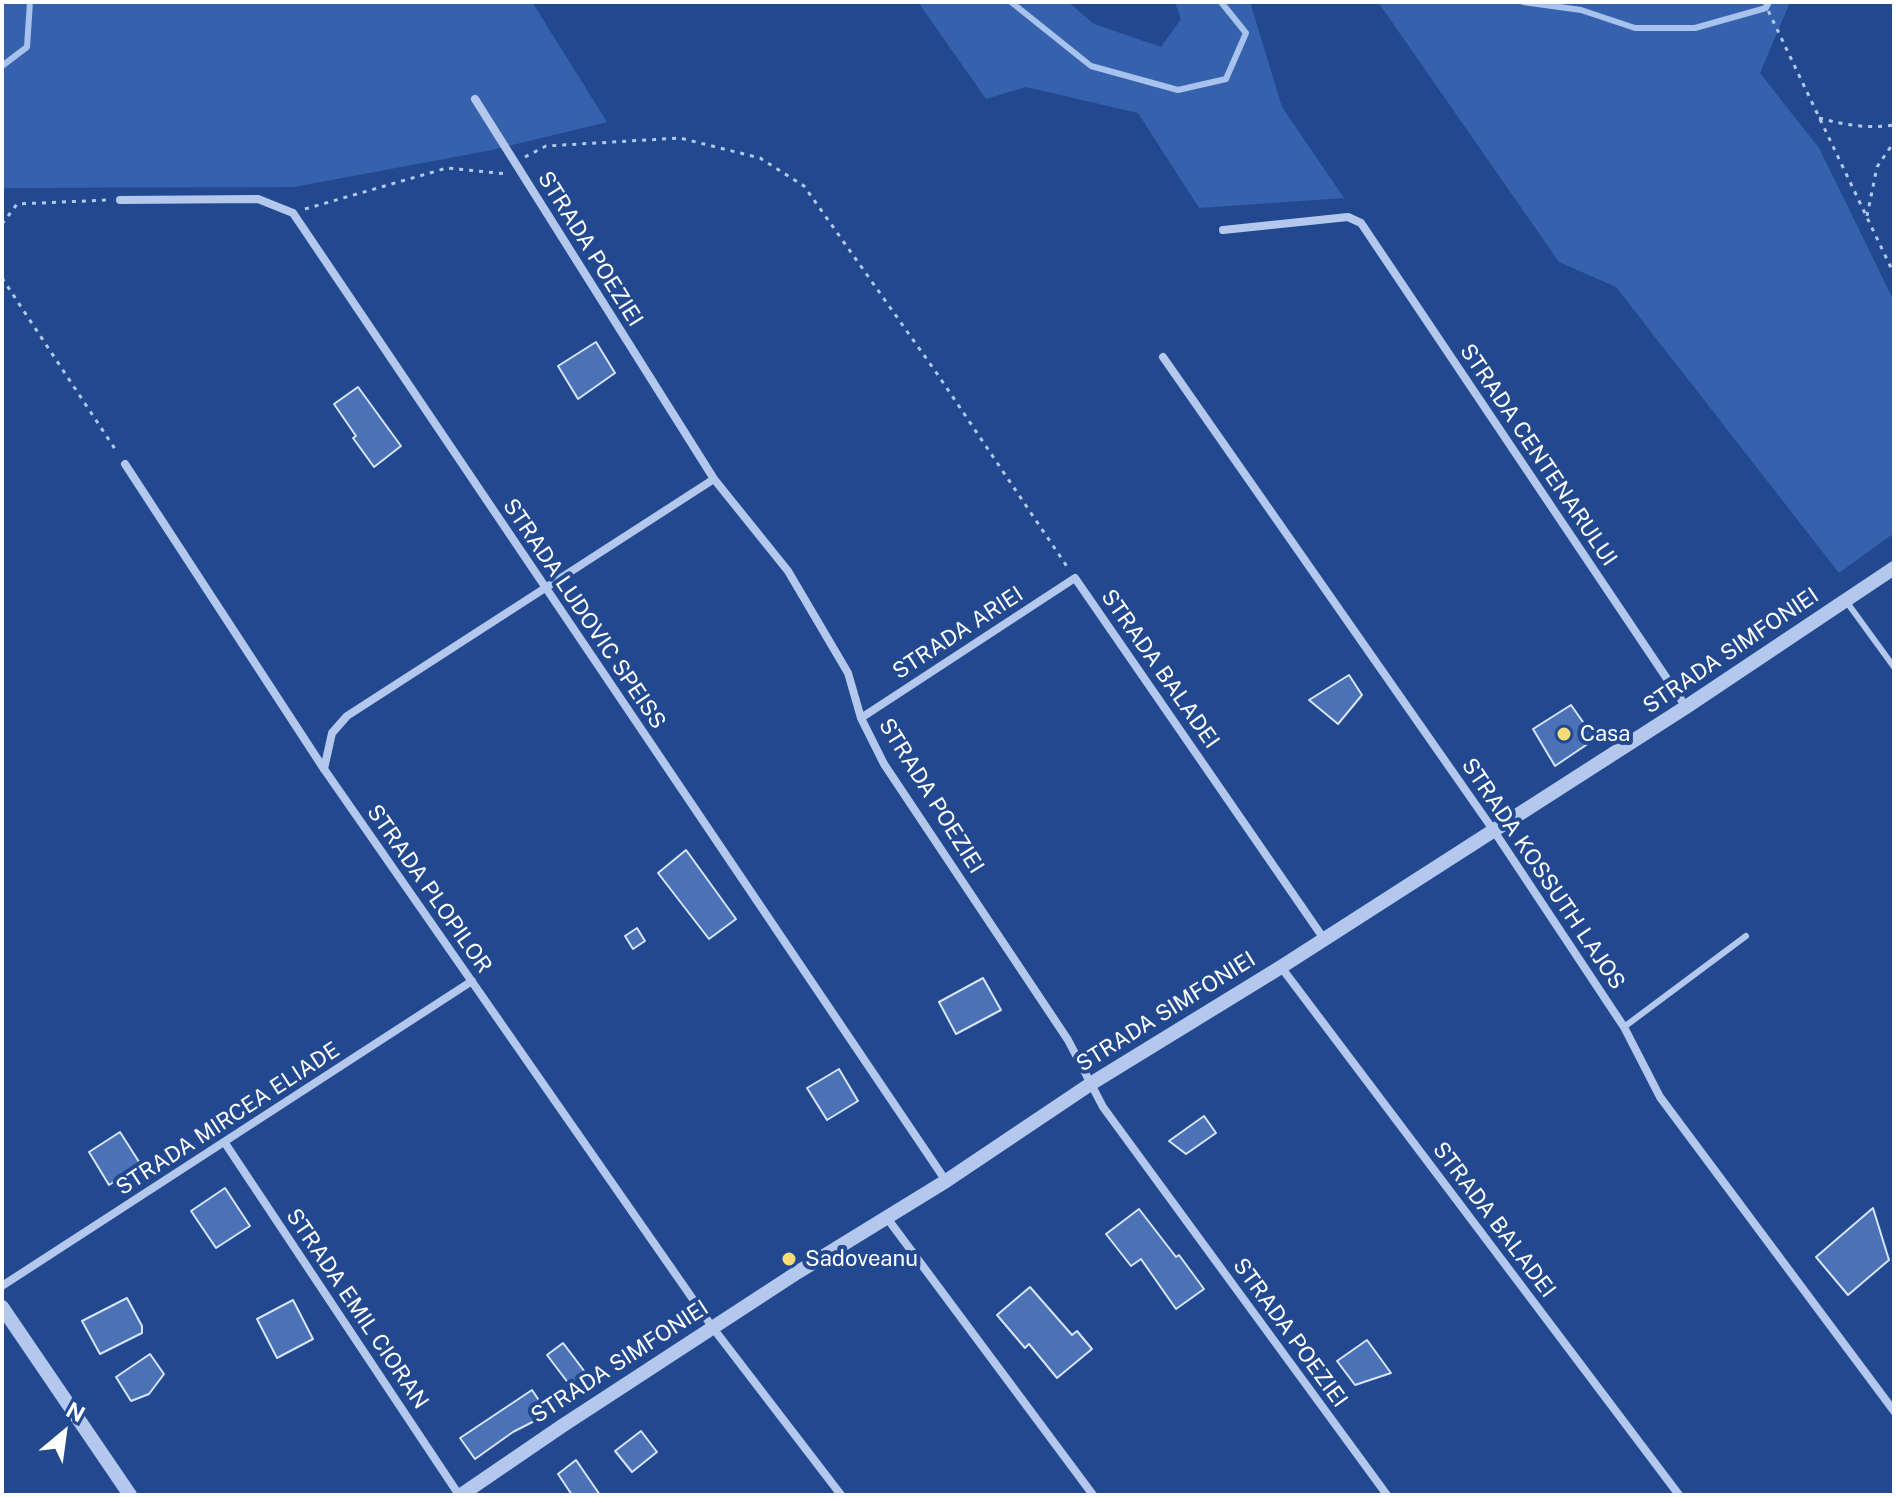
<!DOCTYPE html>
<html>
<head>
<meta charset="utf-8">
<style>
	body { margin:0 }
	#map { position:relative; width:1896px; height:1497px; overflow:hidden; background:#224990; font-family:"Public Sans",sans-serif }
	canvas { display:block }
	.frame { position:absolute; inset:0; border:4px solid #fff; pointer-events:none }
	.north { position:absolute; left:24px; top:1393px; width:80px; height:80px; -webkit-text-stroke:6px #224990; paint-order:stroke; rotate:29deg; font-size:22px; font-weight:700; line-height:32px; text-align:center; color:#fff }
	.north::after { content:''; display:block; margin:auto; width:28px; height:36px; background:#fff; clip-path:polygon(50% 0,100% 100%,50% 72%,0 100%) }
</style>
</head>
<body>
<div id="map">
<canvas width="1896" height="1497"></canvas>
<div class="frame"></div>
<div class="north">N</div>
</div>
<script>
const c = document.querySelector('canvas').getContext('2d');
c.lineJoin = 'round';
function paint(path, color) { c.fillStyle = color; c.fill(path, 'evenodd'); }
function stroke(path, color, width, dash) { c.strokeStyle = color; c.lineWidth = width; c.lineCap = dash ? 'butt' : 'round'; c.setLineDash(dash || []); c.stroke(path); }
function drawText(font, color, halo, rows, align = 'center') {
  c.font = font + ' "Public Sans",sans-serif'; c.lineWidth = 8; c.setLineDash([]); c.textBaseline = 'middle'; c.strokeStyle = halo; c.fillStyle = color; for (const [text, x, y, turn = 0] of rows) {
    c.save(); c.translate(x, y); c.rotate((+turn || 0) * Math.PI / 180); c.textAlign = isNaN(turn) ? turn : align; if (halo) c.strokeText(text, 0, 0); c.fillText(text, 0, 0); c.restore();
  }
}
const green = new Path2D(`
	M2,2H532L607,122L492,150L294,187L2,188Z
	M918,2H1068L1094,24L1161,47L1181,19L1175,2H1250L1282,107L1344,198L1199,208L1138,113L1026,87L986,99Z
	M1378,2H1790L1760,73L1819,148L1894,301V533L1839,573L1616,287L1559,262Z`);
const stream = new Path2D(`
	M1011,2L1091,66L1178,90L1226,79L1246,33L1221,2
	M1523,2L1581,10L1635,28H1695L1766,8L1769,2
	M2,66L27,47L30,2`);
const building = new Path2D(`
	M596,342L615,373L578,399L558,366Z
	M358,387L401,446L374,467L353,438L356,436L334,404Z
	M1349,675L1362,695L1338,724L1309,700Z
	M1571,705L1595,739L1555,766L1533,729Z
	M686,850L736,919L709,939L658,873Z
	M637,928L645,941L633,949L625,936Z
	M983,978L1001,1010L956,1034L939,1002Z
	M839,1069L858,1101L827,1120L807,1088Z
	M1204,1116L1216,1133L1186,1154L1169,1141Z
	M120,1132L141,1165L109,1185L89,1152Z
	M225,1188L250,1226L216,1248L191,1211Z
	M1873,1208L1889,1260L1848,1295L1816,1257Z
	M1139,1209L1176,1257L1179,1255L1204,1289L1176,1309L1141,1259L1131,1266L1106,1234Z
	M1030,1287L1072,1335L1077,1331L1092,1349L1057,1378L1029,1344L1025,1348L997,1315Z
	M127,1298L142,1326V1333L100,1354L82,1321Z
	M293,1300L313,1339L277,1358L257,1319Z
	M1367,1340L1391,1373L1355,1385L1337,1361Z
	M563,1343L588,1376L572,1388L547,1355Z
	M150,1354L164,1374L149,1394L131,1401L116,1377Z
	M532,1390L548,1414L513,1432L475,1459L460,1438Z
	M641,1431L657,1452L632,1472L615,1451Z
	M576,1460L600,1495H572L558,1474Z`);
const path = new Path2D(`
	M1764,2L1894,274
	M1819,118C1845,125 1868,129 1894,125
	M525,157L546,146L680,138L760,158L804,186L938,375L1068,568
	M305,209L447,168L507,174
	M1867,216L1877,167L1894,142
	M2,224L17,204L108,200
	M2,278L117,452`);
const service = new Path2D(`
	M1846,601L1894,667
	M1624,1027L1746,936`);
const minor = new Path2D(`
	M475,99L714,479L788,571L848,673L861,718L884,764L1068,1040L1103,1107L1387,1495
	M120,200L258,199L293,213L946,1181
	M1223,230L1348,217L1361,223L1686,707
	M1163,357L1494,831L1624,1027L1660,1097L1894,1411
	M125,464L324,769L713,1328L841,1495
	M861,718L1075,578L1324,939
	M324,769L332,733L347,716L714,479
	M1281,967L1679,1495
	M225,1143L459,1495
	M887,1218L1093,1495
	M2,1286L472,981`);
const tertiary = new Path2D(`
	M2,1307L130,1495
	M461,1495L562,1426L798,1272L946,1181L1092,1083L1281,967L1686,707L1894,568`);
const markers = [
	[1564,734,8,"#f8dc75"],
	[789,1259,8,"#f8dc75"]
];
const streetNames = [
	["STRADA POEZIEI",590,249,58],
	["STRADA CENTENARULUI",1538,455,56],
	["STRADA LUDOVIC SPEISS",584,614,56],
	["STRADA ARIEI",958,633,-33],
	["STRADA SIMFONIEI",1731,651,-34],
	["STRADA BALADEI",1160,669,55],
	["STRADA POEZIEI",931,796,58],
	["STRADA KOSSUTH LAJOS",1543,874,56],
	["STRADA PLOPILOR",429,889,55],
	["STRADA SIMFONIEI",1166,1012,-32],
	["STRADA MIRCEA ELIADE",228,1119,-33],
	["STRADA BALADEI",1494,1220,53],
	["STRADA EMIL CIORAN",357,1309,56],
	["STRADA POEZIEI",1290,1333,54],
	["STRADA SIMFONIEI",620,1362,-33]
];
const poiNames = [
	["Casa",1580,734],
	["Sadoveanu",805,1259]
];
paint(green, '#3662ad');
stroke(stream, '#a7c2ed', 6);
paint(building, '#4b72b7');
stroke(building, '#d8e4f9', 2);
stroke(path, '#b3c8ec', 3, [4, 6]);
stroke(service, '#b3c8ec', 6);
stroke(minor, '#b3c8ec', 8);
stroke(tertiary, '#b3c8ec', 14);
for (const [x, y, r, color] of markers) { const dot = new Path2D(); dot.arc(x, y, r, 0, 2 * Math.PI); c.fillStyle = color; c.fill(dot); stroke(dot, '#224990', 3); }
drawText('22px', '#fff', '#224990', streetNames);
drawText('22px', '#fff', '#224990', poiNames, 'left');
</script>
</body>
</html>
